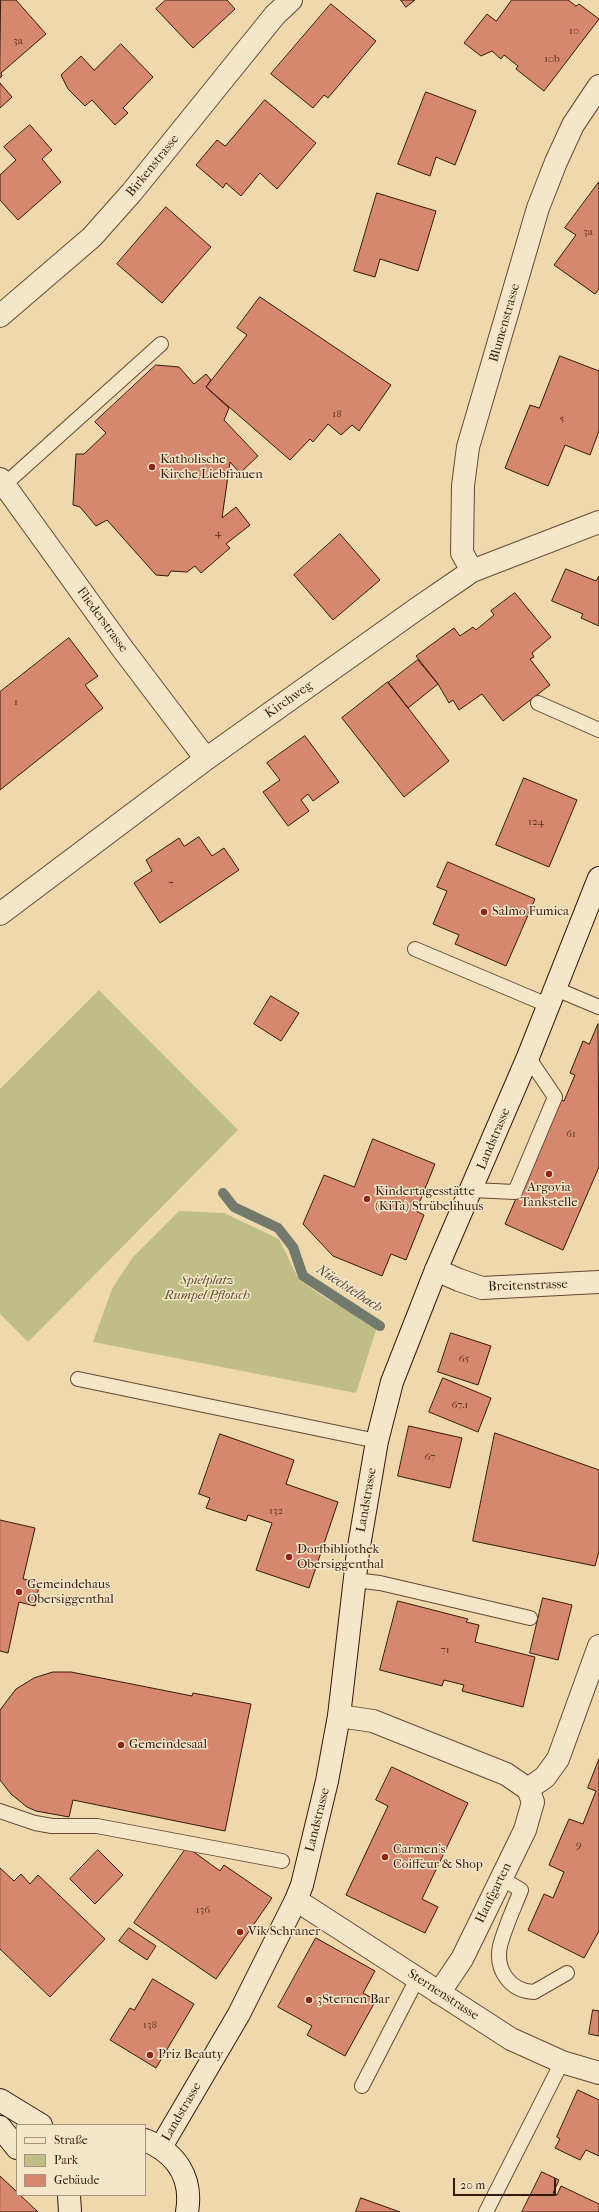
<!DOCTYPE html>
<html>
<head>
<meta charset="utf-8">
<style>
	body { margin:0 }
	#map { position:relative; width:599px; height:2212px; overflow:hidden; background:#efd9ac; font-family:"IM FELL French Canon",serif }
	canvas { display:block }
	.legend { position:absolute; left:16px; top:2124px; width:130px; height:72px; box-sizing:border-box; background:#f5e6c9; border:1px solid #a8947d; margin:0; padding:5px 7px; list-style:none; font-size:12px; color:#35190b }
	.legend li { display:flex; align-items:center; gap:8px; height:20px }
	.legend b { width:20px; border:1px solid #a8947d }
	.scale { position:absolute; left:453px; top:2178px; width:103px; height:18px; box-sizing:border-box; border:2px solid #35190b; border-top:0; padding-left:5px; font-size:12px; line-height:14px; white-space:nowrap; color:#35190b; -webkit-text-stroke:3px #f5e6c9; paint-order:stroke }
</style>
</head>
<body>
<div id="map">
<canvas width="599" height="2212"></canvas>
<ul class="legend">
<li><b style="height:5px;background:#f5e6c9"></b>Straße</li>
<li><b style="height:11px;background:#bfbe86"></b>Park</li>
<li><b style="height:11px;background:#d5886d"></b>Gebäude</li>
</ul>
<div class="scale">20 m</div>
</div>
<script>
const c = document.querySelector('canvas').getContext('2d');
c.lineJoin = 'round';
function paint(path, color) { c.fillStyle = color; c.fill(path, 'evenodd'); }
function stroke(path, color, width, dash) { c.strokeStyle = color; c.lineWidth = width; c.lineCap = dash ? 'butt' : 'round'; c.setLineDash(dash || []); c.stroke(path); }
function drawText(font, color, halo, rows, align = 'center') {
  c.font = font + ' "IM FELL French Canon",serif'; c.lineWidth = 3; c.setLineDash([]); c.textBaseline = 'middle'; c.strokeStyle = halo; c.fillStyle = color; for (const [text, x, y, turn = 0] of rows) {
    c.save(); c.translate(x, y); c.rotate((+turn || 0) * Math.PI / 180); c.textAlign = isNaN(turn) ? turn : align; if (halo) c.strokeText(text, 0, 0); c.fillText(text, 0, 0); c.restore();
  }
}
const green = new Path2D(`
	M99,990L238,1130L28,1342L0,1314V1089Z
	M179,1211L224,1213L279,1239L299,1280L325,1298L378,1324L356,1393L93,1342L112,1289L133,1257Z`);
const stream = new Path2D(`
	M223,1193L234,1207L278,1228L293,1247L303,1276L380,1326`);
const building = new Path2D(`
	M1,0H16L46,34L1,73L2,76L0,78Z
	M166,0H227L235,9L193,48L156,9Z
	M401,0H415L406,7Z
	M512,0H568L576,6L579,4L599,19L544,91L516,69L518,66L504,55L501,59L492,51L481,56L464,43L487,14L496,21Z
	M331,4L376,41L328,98L324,95L313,108L271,74Z
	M121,44L153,77L123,108L128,113L115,125L92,100L85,106L68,89L61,75L81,56L94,70Z
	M0,83L12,97L0,108Z
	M426,92L476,111L455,165L436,157L430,176L398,164Z
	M265,100L316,143L277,189L260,173L241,196L226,183L223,188L196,165L217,140L225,146Z
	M30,125L52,150L42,159L61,182L18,220L0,200V175L16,160L4,147Z
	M599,182V289L595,294L554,265L576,235L565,228Z
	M377,193L436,211L418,271L380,259L375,277L354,271Z
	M166,207L211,247L162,303L117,264Z
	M260,297L391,385L359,431L352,425L341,435L328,424L313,442L310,439L290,460L206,387L247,335L237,328Z
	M560,356L599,371V431L590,455L565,445L548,486L505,468L530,405L539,408Z
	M156,365L179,367L194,384L206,374L211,380L206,387L229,408L224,420L258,456L240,473L230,462L222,518L236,507L250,525L226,544L230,548L201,573L195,566L187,572L171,571L168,576L156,575L107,520L96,526L80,507L73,505L76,454H84L106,433L95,422Z
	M340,534L380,580L333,620L294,575Z
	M566,569L596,581L599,576V626L581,618L583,614L552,601Z
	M515,593L551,637L532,653L534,657L530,659L550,685L503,721L482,694L459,710L453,700L449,703L438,684L416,656L454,628L460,636L473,627L476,630L494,615L491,611Z
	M69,638L98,676L85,685L103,708L0,790V692Z
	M418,660L438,684L408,708L388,683Z
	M388,682L449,761L404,797L342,718Z
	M305,736L339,782L313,801L308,794L301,800L309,811L288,826L263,792L280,780L267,763Z
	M524,778L577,800L549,867L496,845Z
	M199,837L212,856L224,848L239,870L160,923L134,883L152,871L146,860L179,838L184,846Z
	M448,862L535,899L506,966L455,944L459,935L433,924L447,891L437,887Z
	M271,996L299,1013L281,1041L254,1024Z
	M598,1024L599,1167L563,1250L505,1224L559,1099L564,1101L575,1075L570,1073L583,1041L589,1044Z
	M373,1139L435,1164L416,1211L424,1215L406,1260L391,1254L382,1276L333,1256L303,1224L324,1175L354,1187Z
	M451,1333L491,1346L478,1385L438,1372Z
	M443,1378L491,1398L478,1432L429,1412Z
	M409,1426L462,1438L450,1488L398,1476Z
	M495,1433L599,1470V1551L595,1566L473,1541Z
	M220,1434L294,1460L286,1484L338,1502L309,1588L256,1570L272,1523L248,1515L246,1521L206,1508L210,1498L199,1494Z
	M0,1520L35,1528L23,1579L40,1582L35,1606L19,1602L8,1653L0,1651Z
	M543,1598L572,1605L558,1660L530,1653Z
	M398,1601L468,1619L466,1622L479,1625L475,1642L535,1657L523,1707L462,1691L464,1685L444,1680L442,1686L380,1670Z
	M53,1672H71L192,1696L193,1693L251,1704L225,1831L73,1800L69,1817L36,1811L27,1807L11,1794L0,1780V1710L16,1689L34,1678Z
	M599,1759V1931L584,1958L528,1930L544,1894L553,1898L564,1872L549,1865L569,1819L583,1824L596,1791L588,1788Z
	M392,1767L468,1803L422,1899L438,1907L425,1933L346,1895L388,1806L376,1800Z
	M187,1847L220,1871L224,1865L272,1898L216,1979L134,1923Z
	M98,1850L123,1875L95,1904L70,1879Z
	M0,1868L14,1881L21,1874L30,1884L38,1875L105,1939L50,1997L0,1949Z
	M129,1928L156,1946L147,1960L119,1941Z
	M316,1938L375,1971L363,1993L376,2000L345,2056L307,2035L312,2026L278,2007Z
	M153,1979L194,2004L156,2068L110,2040L130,2008L134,2010Z
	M593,2010L599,2011V2036L589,2034Z
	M578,2090L599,2100V2156L586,2150L580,2160L555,2148L560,2139L557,2137Z
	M542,2172L559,2180L553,2193L557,2195L561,2186L599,2204V2212H522Z
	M0,2176L17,2192V2195H20L38,2212H0Z
	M361,2198L400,2212H356Z`);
const lane = new Path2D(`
	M4,485L161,344
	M538,703L599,730
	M415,949L550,1006
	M556,989L599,1007
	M472,1190L515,1192L555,1097L528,1057
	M78,1379L377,1441
	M354,1580L380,1583L530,1618
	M0,1811L35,1823L52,1826H97L282,1861
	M501,1878L521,1890C514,1908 505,1927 500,1946C495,1970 510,1991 534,1992L567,1973
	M362,2086L417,1979
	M486,2212L562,2062`);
const street = new Path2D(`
	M0,316L92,237L132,192L275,15L291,0
	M0,479L122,648L206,759
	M472,571L462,553L463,486L468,447L538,208L556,162L573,125L599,86
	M0,914L206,759L418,608L472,571L599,522
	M436,1270L459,1280L482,1288L599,1282
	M339,1716L373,1721L506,1774L528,1789L545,1777L558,1759L599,1646
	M296,1900L511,2039L562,2062L599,2073
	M439,1993L462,1959L525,1830L533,1802L528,1789`);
const secondary = new Path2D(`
	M0,2100L41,2125
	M0,2127L17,2148
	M145,2140C176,2153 193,2177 187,2212
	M161,2147L239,2014L296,1900L302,1885L327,1781L339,1716L358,1552L377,1441L392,1382L436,1270L528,1057L599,878
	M69,2195L70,2212`);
const markers = [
	[152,467,4,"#8f2418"],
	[484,912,4,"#8f2418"],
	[549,1174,4,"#8f2418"],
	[367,1199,4,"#8f2418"],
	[289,1557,4,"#8f2418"],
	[19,1592,4,"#8f2418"],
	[121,1745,4,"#8f2418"],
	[385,1857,4,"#8f2418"],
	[240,1932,4,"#8f2418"],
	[309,2000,4,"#8f2418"],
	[150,2055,4,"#8f2418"]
];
const numberNames = [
	["10",574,31],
	["3a",18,41],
	["10b",552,59],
	["3a",588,232],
	["18",337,414],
	["5",562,419],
	["4",218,533],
	["1",16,702],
	["124",536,822],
	["7",171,884],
	["61",571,1134],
	["65",464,1359],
	["67.1",460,1405],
	["67",430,1457],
	["132",276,1511],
	["71",445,1650],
	["9",579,1845],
	["136",203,1910],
	["138",150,2025]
];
const streetNames = [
	["Birkenstrasse",153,166,-51],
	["Blumenstrasse",505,323,-74],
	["Fliederstrasse",102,620,54],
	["Kirchweg",289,700,-35],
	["Landstrasse",494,1139,-67],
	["Breitenstrasse",528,1286,-2],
	["Landstrasse",367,1500,-80],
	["Landstrasse",318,1820,-76],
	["Hanfgarten",494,1893,-64],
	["Sternenstrasse",443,1995,33],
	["Landstrasse",182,2112,-60]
];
const poiNames = [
	["Katholische",160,460],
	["Kirche Liebfrauen",160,475],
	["Salmo Fumica",492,912],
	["Argovia",549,1188,"center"],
	["Tankstelle",549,1203,"center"],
	["Kindertagesstätte",375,1192],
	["(KiTa) Strübelihuus",375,1207],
	["Dorfbibliothek",297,1550],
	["Obersiggenthal",297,1565],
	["Gemeindehaus",27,1585],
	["Obersiggenthal",27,1600],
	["Gemeindesaal",129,1745],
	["Carmen's",393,1850],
	["Coiffeur & Shop",393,1865],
	["Vik Schraner",248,1932],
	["3Sternen Bar",317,2000],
	["Priz Beauty",158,2055]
];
const parkNames = [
	["Spielplatz",207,1281],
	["Rumpel Pflotsch",207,1296]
];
const waterNames = [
	["Nüechtelbach",349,1289,33]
];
paint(green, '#bfbe86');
stroke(stream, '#72796d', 10);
paint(building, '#d5886d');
stroke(building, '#35190b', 1);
stroke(lane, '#644933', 16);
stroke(street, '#644933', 24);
stroke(secondary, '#35190b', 24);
stroke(lane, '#f5e6c9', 14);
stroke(street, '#f5e6c9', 22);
stroke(secondary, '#f5e6c9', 22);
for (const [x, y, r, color] of markers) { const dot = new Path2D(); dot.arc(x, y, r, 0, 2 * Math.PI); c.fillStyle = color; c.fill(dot); stroke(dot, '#f5e6c9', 1.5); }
drawText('11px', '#5d3524', null, numberNames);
drawText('13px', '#35190b', '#f5e6c9', streetNames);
drawText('13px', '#35190b', '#f5e6c9', poiNames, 'left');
drawText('italic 13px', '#5e4b30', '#f5e6c9', parkNames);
drawText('italic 14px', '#53493c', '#f5e6c9', waterNames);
</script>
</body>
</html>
